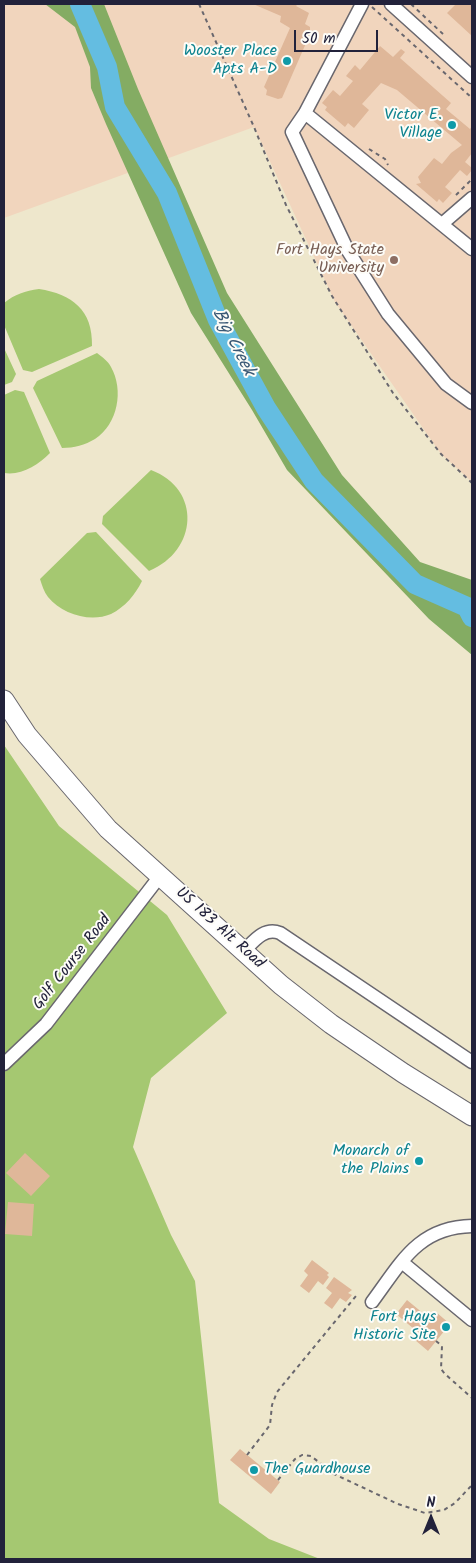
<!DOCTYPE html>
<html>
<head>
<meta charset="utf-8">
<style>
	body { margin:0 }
	#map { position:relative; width:476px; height:1563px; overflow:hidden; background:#eee7cc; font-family:Kalam,sans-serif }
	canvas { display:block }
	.frame { position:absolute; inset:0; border:5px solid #22223b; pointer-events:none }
	.north { position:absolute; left:406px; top:1493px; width:50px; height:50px; -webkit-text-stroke:4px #fdfcf7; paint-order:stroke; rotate:0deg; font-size:14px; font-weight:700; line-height:20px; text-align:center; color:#22223b }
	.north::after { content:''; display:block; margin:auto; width:18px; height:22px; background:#22223b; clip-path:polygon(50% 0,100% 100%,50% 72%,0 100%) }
	.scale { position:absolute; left:294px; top:30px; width:84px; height:22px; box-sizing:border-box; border:2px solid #22223b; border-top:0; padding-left:6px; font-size:15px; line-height:18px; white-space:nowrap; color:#22223b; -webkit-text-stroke:4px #fdfcf7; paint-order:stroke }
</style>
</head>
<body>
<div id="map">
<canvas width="476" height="1563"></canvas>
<div class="frame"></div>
<div class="north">N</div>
<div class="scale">50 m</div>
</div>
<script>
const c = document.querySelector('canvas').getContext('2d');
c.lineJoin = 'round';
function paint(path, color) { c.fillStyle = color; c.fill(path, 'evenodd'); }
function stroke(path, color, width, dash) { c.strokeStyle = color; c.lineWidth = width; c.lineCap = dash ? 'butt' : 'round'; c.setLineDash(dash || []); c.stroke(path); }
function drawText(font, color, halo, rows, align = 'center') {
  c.font = font + ' Kalam,sans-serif'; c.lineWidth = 4; c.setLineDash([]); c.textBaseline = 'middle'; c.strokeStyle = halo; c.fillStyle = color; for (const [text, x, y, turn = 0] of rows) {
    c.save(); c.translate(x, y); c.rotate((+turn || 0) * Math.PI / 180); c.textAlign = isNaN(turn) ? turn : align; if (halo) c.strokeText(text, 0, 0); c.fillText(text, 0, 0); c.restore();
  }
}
const built = new Path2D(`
	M4,4H472V482L441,454L335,302L254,127L4,218Z`);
const green = new Path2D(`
	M39,289C72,294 93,310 92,346L32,372L23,370L4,325V303C15,294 25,291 39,289Z
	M4,348L16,374L12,382L4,385Z
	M97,353C102,357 108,361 111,367C124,390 118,424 95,439C85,445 74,448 62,448L33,388L37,381Z
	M15,390L24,392L50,453C38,465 21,476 4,473V395Z
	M151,470C202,489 198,551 149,571L102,524L103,516Z
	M96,532L142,581C135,595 125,607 111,614C90,623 62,614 48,597C44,592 42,585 40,579L87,533Z
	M4,745L59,826L167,915L227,1013L151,1078L133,1147L171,1235L195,1281L219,1503L269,1539L320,1559H4Z`);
const forest = new Path2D(`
	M45,4H104L138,89L227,293L342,475L420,562L472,580V655L429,619L287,470L252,410L191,313L106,124L91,88L90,67L75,27Z`);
const stream = new Path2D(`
	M467,607L472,599`);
const river = new Path2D(`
	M80,4L107,67L115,107L167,193L218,320L266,408L314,481L415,584L467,607L472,617`);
const building = new Path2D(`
	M253,4H298L296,6L309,13L305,24L310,27V34L282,98L278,99L266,95L267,90L264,87L290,28L280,22L281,16Z
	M456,4H472V36L447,13Z
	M380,46L393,57L401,49L405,52L400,58L451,103L446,109L470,129L472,126V153L465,162L472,168V170L467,176L460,170L445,187L452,193L443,203L439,199L437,202L416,184L421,183L418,177L434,158L442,164L451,153L462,145L397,90L381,83L362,104L369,110L354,128L348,123L345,127L325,110L327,107L322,103L333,90L340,96L353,81L346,76L355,65L360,70Z
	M25,1153L50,1176L31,1196L6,1173Z
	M8,1202L34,1204L32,1236L5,1234Z
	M312,1260L329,1273L327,1275L329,1277L323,1285L318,1281L309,1293L300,1286L308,1275L304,1271Z
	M334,1277L352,1290L348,1293L352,1295L346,1302L340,1298L332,1309L324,1303L332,1293L326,1288Z
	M407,1300L430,1319L436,1312L450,1324L428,1351L415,1340L420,1334L396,1314Z
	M240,1449L280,1482L271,1494L230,1460Z`);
const path = new Path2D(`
	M199,4L254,127L286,205L332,296L393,393L441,454L472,483
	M411,4L443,34
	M372,7L472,98
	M369,149L385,159L388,165
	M456,195L472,179
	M436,1341L442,1346L441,1369L445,1374L472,1398
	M247,1455L270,1425L272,1405L277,1392L356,1296
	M278,1480L295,1459L302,1455L311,1456L334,1474L398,1504L425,1513L444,1510L455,1503L472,1485`);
const minor = new Path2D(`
	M362,4L305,113L292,132L348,251L388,314L446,384L472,403
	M391,4L472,77
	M305,113L472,249
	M442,224L472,198
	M244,951C254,941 264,927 280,933L472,1062
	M4,1064L46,1024L160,876
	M403,1263L472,1320
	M372,1302C401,1263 418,1227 472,1226`);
const highway = new Path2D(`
	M4,700L27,735L108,829L281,985L331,1024L403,1073L472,1116`);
const markers = [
	[287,61,5,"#0f9aa8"],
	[452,125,5,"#0f9aa8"],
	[394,260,5,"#8d6e63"],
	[419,1161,5,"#0f9aa8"],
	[446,1327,5,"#0f9aa8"],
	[254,1470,5,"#0f9aa8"]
];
const cultureNames = [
	["Wooster Place",277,52],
	["Apts A-D",277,70],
	["Victor E.",442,116],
	["Village",442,134],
	["Monarch of",409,1152],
	["the Plains",409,1170],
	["Fort Hays",436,1318],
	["Historic Site",436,1336],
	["The Guardhouse",264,1470,"left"]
];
const educationNames = [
	["Fort Hays State",384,251],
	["University",384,269]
];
const streetNames = [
	["US 183 Alt Road",219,929,42],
	["Golf Course Road",73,963,-52]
];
const waterNames = [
	["Big Creek",232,343,63]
];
paint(built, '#f1d5bd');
paint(green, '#a5c871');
paint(forest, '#84ac63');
stroke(stream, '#64bde1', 3);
stroke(river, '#64bde1', 20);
paint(building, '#dfb799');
stroke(minor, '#69676e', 15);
stroke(highway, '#69676e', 21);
stroke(path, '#69676e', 2, [4, 4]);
stroke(minor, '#fff', 12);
stroke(highway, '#fff', 19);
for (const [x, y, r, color] of markers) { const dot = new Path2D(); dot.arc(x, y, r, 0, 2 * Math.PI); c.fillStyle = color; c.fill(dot); stroke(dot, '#fdfcf7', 2); }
drawText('16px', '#0d838f', '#fdfcf7', cultureNames, 'right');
drawText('16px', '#785e54', '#fdfcf7', educationNames, 'right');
drawText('16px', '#22223b', '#fdfcf7', streetNames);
drawText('italic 18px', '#395875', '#fdfcf7', waterNames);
</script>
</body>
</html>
